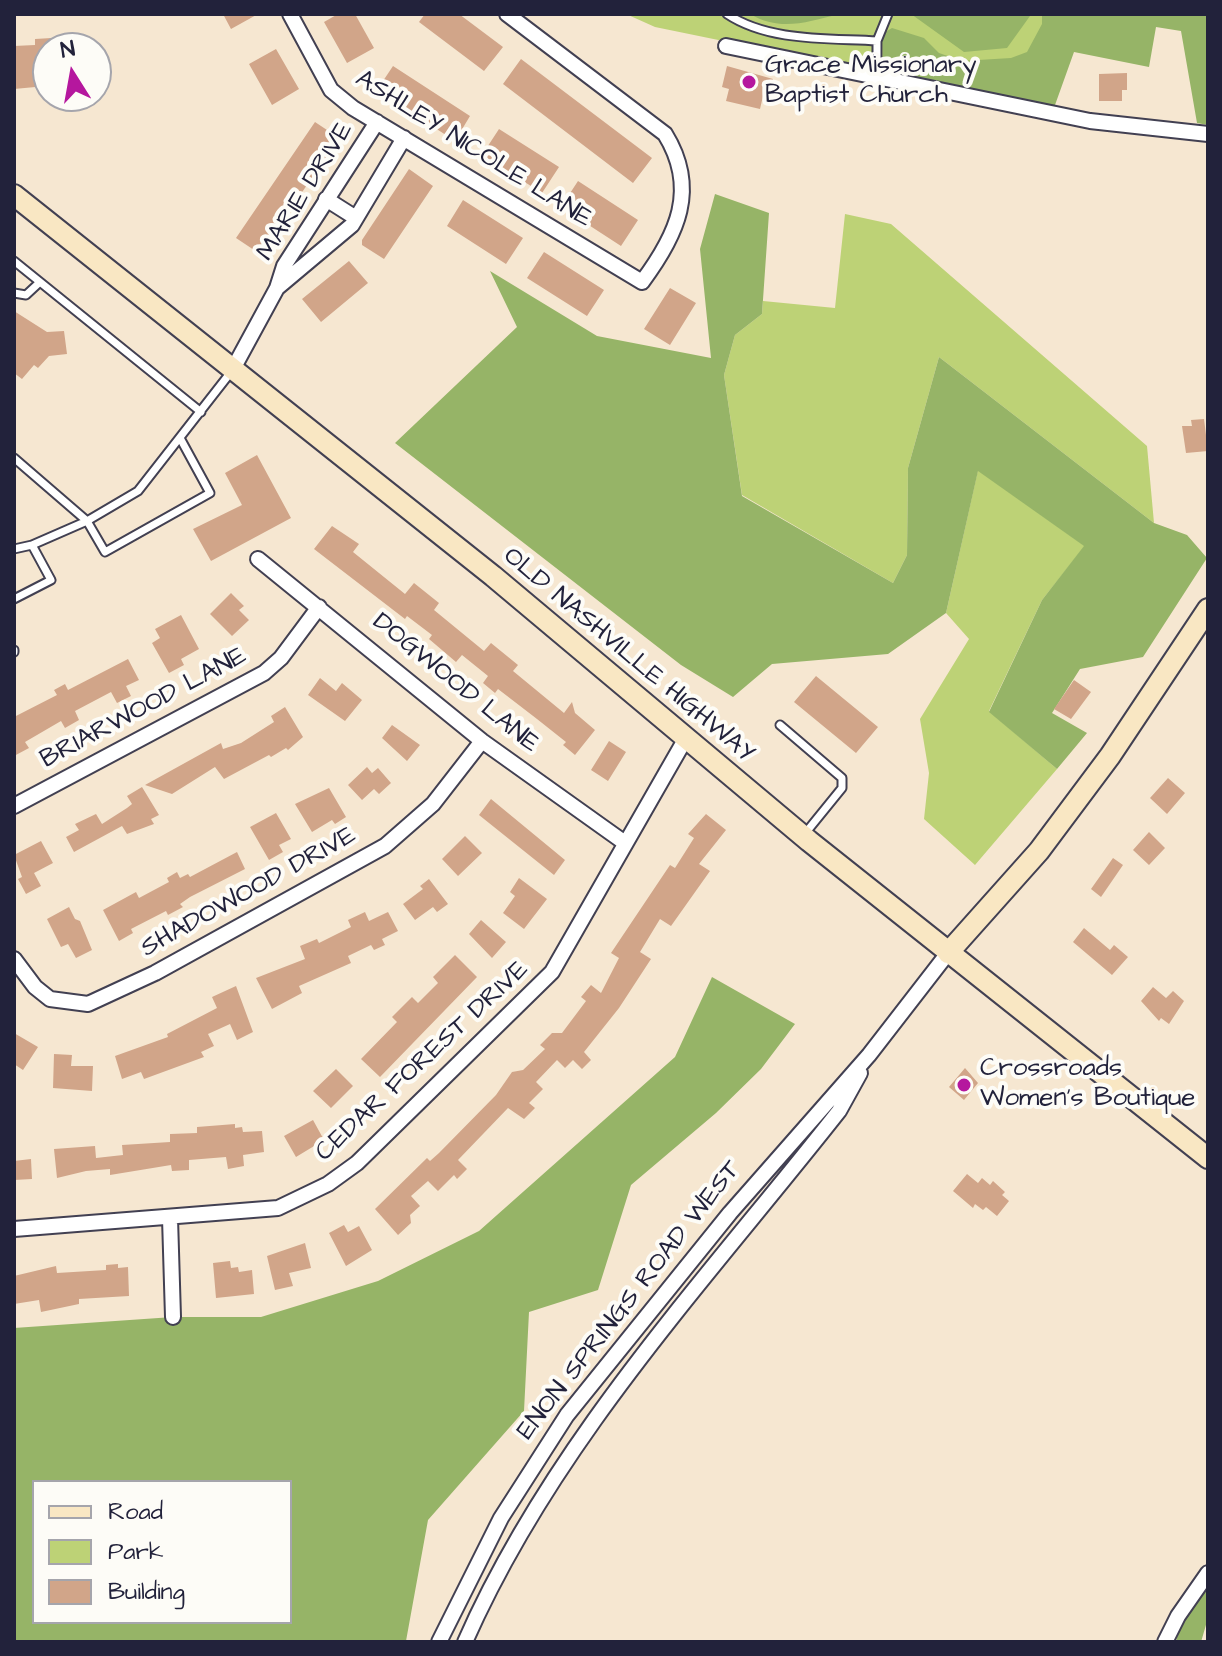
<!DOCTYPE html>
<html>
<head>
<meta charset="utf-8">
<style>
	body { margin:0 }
	#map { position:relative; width:1222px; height:1656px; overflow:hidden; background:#f6e7d1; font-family:"Architects Daughter",sans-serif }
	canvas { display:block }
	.frame { position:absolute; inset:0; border:16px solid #22223b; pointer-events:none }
	.legend { position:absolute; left:32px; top:1480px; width:260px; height:144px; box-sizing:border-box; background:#fdfcf7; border:2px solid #a5a5ac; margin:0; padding:10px 14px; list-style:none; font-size:24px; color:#22223b }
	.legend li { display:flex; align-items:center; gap:16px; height:40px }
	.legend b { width:40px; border:2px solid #a5a5ac }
	.north { position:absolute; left:32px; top:32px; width:80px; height:80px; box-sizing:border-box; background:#fdfcf7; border:2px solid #a5a5ac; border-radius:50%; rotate:349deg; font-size:22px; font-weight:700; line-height:32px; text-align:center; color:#22223b }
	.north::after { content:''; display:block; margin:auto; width:28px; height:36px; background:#b5179e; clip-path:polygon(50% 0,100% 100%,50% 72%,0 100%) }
</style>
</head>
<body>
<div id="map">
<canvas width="1222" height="1656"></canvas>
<div class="frame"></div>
<ul class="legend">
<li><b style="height:10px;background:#f9e7c3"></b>Road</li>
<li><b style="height:22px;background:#bdd276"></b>Park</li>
<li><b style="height:22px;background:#d1a589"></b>Building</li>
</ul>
<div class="north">N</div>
</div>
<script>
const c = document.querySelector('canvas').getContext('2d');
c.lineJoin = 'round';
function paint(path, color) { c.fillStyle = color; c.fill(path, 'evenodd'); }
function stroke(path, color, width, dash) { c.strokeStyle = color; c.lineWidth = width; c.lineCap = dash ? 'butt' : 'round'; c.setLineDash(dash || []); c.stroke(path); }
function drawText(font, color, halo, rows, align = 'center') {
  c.font = font + ' "Architects Daughter",sans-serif'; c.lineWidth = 8; c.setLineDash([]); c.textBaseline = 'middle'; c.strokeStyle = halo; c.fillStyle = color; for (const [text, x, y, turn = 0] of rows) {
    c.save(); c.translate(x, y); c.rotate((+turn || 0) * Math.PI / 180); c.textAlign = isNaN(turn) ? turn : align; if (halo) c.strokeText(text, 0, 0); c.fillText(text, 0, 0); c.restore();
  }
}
const green = new Path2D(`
	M626,14H1053L1040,106L655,27Z
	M845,214L891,224L1147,446L1154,523L939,357L908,468L907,555L893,583L742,495L724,375L735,335L762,314L763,301L835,308Z
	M978,470L1085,546L1042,600L989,711L1057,769L975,865L924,819L929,773L920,719L969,639L946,613Z`);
const forest = new Path2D(`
	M750,14H840C806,22 781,32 750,14Z
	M911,14H1027L1030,16L1007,48L964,52Z
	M1042,14H1208V125L1197,123L1181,31L1156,27L1149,67L1074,52L1055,105L1040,106L884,75L882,34L892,28L924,38L939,53L962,61L1011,58L1027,52L1042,24Z
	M715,194L769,213L762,314L735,335L724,375L742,496L893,583L907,555L908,468L939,357L1154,523L1187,535L1207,558L1143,657L1080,669L1052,713L1087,733L1057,769L989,712L1042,600L1084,546L978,471L946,613L888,654L772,664L733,697L681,665L395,443L517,327L490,271L597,336L711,358L700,249Z
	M712,977L795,1024L761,1069L716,1113L631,1185L598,1290L529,1312L524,1411L428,1520L406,1641L14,1642V1328L173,1317H261L378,1281L479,1231L675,1057ZM34,1482H290V1622H34Z
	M1208,1580V1618L1201,1642H1176L1179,1628Z`);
const building = new Path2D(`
	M223,14H258L231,29Z
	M338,14H355L374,48L347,63L324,22Z
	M425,14H459L503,47L484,71L419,22Z
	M68,37V48H48L46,86L14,89V46L35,45V39Z
	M276,49L299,89L272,105L249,64Z
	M521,59L652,158L633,183L503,84Z
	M393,66L470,116L455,141L377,90Z
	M727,66L773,79L768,97L763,96L760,109L726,101L729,89L722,87Z
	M1127,73V90H1122V101H1099V74Z
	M315,122L339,138L260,254L236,238Z
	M499,129L559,167L542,193L482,155Z
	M409,169L433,186L384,259L362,245V240Z
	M578,181L638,220L621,246L561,207Z
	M463,200L523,238L506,264L447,226Z
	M544,252L604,290L587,316L527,278Z
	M349,261L368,283L321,322L302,299Z
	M670,288L696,303L670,345L644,329Z
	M14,311L47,332L64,331L67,354L49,356L38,368L34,365L22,379L14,373Z
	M1204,419L1208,451L1186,453L1182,426H1192L1191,420Z
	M257,455L291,518L211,561L193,529L242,505L225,473Z
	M332,526L359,544L353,552L405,594L414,583L439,603L434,610L484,651L491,643L518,665L513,671L564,713L572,702L575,713L595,730L575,755L563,745L566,742L537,719L498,689L495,693L483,683L488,676L462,655L456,662L429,639L432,635L407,616L405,619L314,549Z
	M231,593L244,606L239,610L249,620L232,636L210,614Z
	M181,615L199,649L181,659L184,665L169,673L152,643L160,638L155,629Z
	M128,659L139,680L126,686L131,696L117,703L111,692L75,711L79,720L65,728L61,721L25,742L29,748L14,756V717L57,695L54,690L65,684L68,690Z
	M816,676L878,727L856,753L794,702Z
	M320,678L336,691L342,683L362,700L345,721L308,695Z
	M1074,680L1091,692L1071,719L1054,709Z
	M285,707L303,737L288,750L286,748L271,757L269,755L224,779L215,767L172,794L145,785L221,743L223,749L241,743L274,722L271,716Z
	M392,725L420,745L407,761L382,738Z
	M609,741L626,752L608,781L591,770Z
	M367,767L372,773L378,768L391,783L379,794L374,789L362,800L348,785Z
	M1168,778L1185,793L1167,814L1150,798Z
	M142,787L159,815L151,819L154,824L127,834L122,826L74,852L66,837L79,830L75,824L96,814L102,824L127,808L132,804L127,796Z
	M329,788L346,817L335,824L332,820L312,832L295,804Z
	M491,799L565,860L554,875L479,815Z
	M276,813L291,839L279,845L283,852L269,860L250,827Z
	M706,814L726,830L699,864L710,871L671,926L660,919L640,952L651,959L619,1008L584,1052L591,1060L582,1069L573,1060L565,1068L557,1060L536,1082L543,1089L529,1103L535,1108L524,1119L508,1108L458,1160L467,1169L457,1179L454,1175L438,1191L428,1181L411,1196L420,1206L410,1215L411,1223L398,1235L375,1209L427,1158L430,1161L439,1153L496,1095L512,1072L523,1070L545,1049L540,1045L552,1033H562L586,1001L581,997L591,985L601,993L619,958L611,953L670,865L675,868L694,838L688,834Z
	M1149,832L1165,848L1149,865L1133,850Z
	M465,836L482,853L458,876L442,859Z
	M41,841L53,863L34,873L41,886L26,894L18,879L22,877L14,855Z
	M237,852L245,869L190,897L180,904L183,907L168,915L166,911L131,929L133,933L119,941L103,910L136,892L139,898L169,882L167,878L177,872L180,878L188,874L190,877Z
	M1113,858L1123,865L1101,897L1091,889Z
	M519,878L547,899L524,929L503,913L515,896L510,892Z
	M429,879L448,904L437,912L433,907L415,920L403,904L423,889L420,886Z
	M69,907L75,919L80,921L92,950L76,958L68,944L61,947L47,919Z
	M365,912L369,921L388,912L398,931L382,939L385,945L374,950L371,945L348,956L351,963L299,986L302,993L272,1009L256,978L305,959L300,946L317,939L319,943L351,927L348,920Z
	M481,920L506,942L492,958L469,934Z
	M1084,928L1110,950L1114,945L1128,957L1112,975L1073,942Z
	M455,955L477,977L380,1077L361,1059L397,1022L392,1017L412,997L418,1003L438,983L433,977Z
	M236,986L253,1032L237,1040L230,1024L208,1034L214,1046L201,1052L204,1057L144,1079L141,1072L122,1079L115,1056L168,1037L167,1034L217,1008L212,997Z
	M1153,987L1166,998L1173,991L1184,1001L1169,1024L1161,1018L1159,1021L1141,1001Z
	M14,1033L38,1047L23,1070L14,1064Z
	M54,1054L72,1055L71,1066H93L92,1091L53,1088Z
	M965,1068L978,1083L964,1100L949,1087Z
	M336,1069L353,1086L331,1108L313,1091Z
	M313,1120L324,1140L296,1157L284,1136Z
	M235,1124V1128L242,1127L243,1132L262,1131L264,1152L243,1155L244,1166L228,1169L226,1157L189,1160V1170L172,1171L171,1165L110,1175V1169L86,1171L57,1178L54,1149L95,1146L96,1158L123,1155L122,1145L170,1142V1134L197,1133V1127Z
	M31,1159L32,1179L14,1180V1161Z
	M967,1174L978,1183L982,1178L990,1185L993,1181L1005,1192L1002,1195L1009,1201L997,1216L986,1207L983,1210L975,1204L973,1208L953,1191Z
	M344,1225L348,1232L359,1226L372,1250L346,1266L329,1233Z
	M305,1243L311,1268L289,1273L293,1286L275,1290L267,1256Z
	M230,1261L231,1268L238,1267L239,1272L252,1270L254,1294L216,1298L213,1263Z
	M118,1264V1268L128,1267L129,1296L79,1299V1304L41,1312L39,1300L14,1304V1276L56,1266L57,1273L106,1270V1265Z`);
const lane = new Path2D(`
	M727,14C769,42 828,38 877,41
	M877,77V41L888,14
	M14,261L201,412
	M14,293L26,295L40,282
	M14,458L87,521L138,491L231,372
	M14,549L32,545L87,521L105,552L210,493L180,438
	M14,599L51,580L32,545
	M14,650V652
	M780,725L842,778V788L803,836`);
const street = new Path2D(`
	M290,14L331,90L353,108L642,282C677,235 699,189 665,134L507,14
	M726,46L1090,121L1208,134
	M326,199L356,218
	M277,288L352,225L404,138
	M233,369L277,288L284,266L377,122
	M258,559L482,741L625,843
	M14,806L264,673L281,658L319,607
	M14,959L35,987L50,999L88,1004L155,973L385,846L433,804L482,741
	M170,1218L173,1317
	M14,1229L278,1208L328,1184L357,1163L552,972L686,738
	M439,1642L501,1518L567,1415L730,1213L869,1055L948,953
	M465,1642C553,1442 706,1280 839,1111L860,1073
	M1165,1642L1178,1616L1208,1573`);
const secondary = new Path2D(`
	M14,195L493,576L809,841L1208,1158
	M948,953L1039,851L1110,756L1208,609`);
const markers = [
	[749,82,8,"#b5179e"],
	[964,1085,8,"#b5179e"]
];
const poiNames = [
	["Grace Missionary",765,67],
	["Baptist Church",765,97],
	["Crossroads",980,1070],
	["Women's Boutique",980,1100]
];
const streetNames = [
	["ASHLEY NICOLE LANE",473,150,32],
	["MARIE DRIVE",306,192,-58],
	["OLD NASHVILLE HIGHWAY",628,656,40],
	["DOGWOOD LANE",455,684,39],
	["BRIARWOOD LANE",144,709,-28],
	["SHADOWOOD DRIVE",249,893,-29],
	["CEDAR FOREST DRIVE",423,1062,-43],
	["ENON SPRINGS ROAD WEST",630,1301,-52]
];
paint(green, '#bdd276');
paint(forest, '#96b467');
paint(building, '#d1a589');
stroke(lane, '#424052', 11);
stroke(street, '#424052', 18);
stroke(secondary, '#424052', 24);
stroke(lane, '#fff', 7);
stroke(street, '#fff', 14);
stroke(secondary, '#f9e7c3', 20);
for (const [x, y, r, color] of markers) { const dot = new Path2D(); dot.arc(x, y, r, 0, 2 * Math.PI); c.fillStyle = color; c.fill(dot); stroke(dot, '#fdfcf7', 3); }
drawText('26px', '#22223b', '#fdfcf7', poiNames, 'left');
drawText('26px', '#22223b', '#fdfcf7', streetNames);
</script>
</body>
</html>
